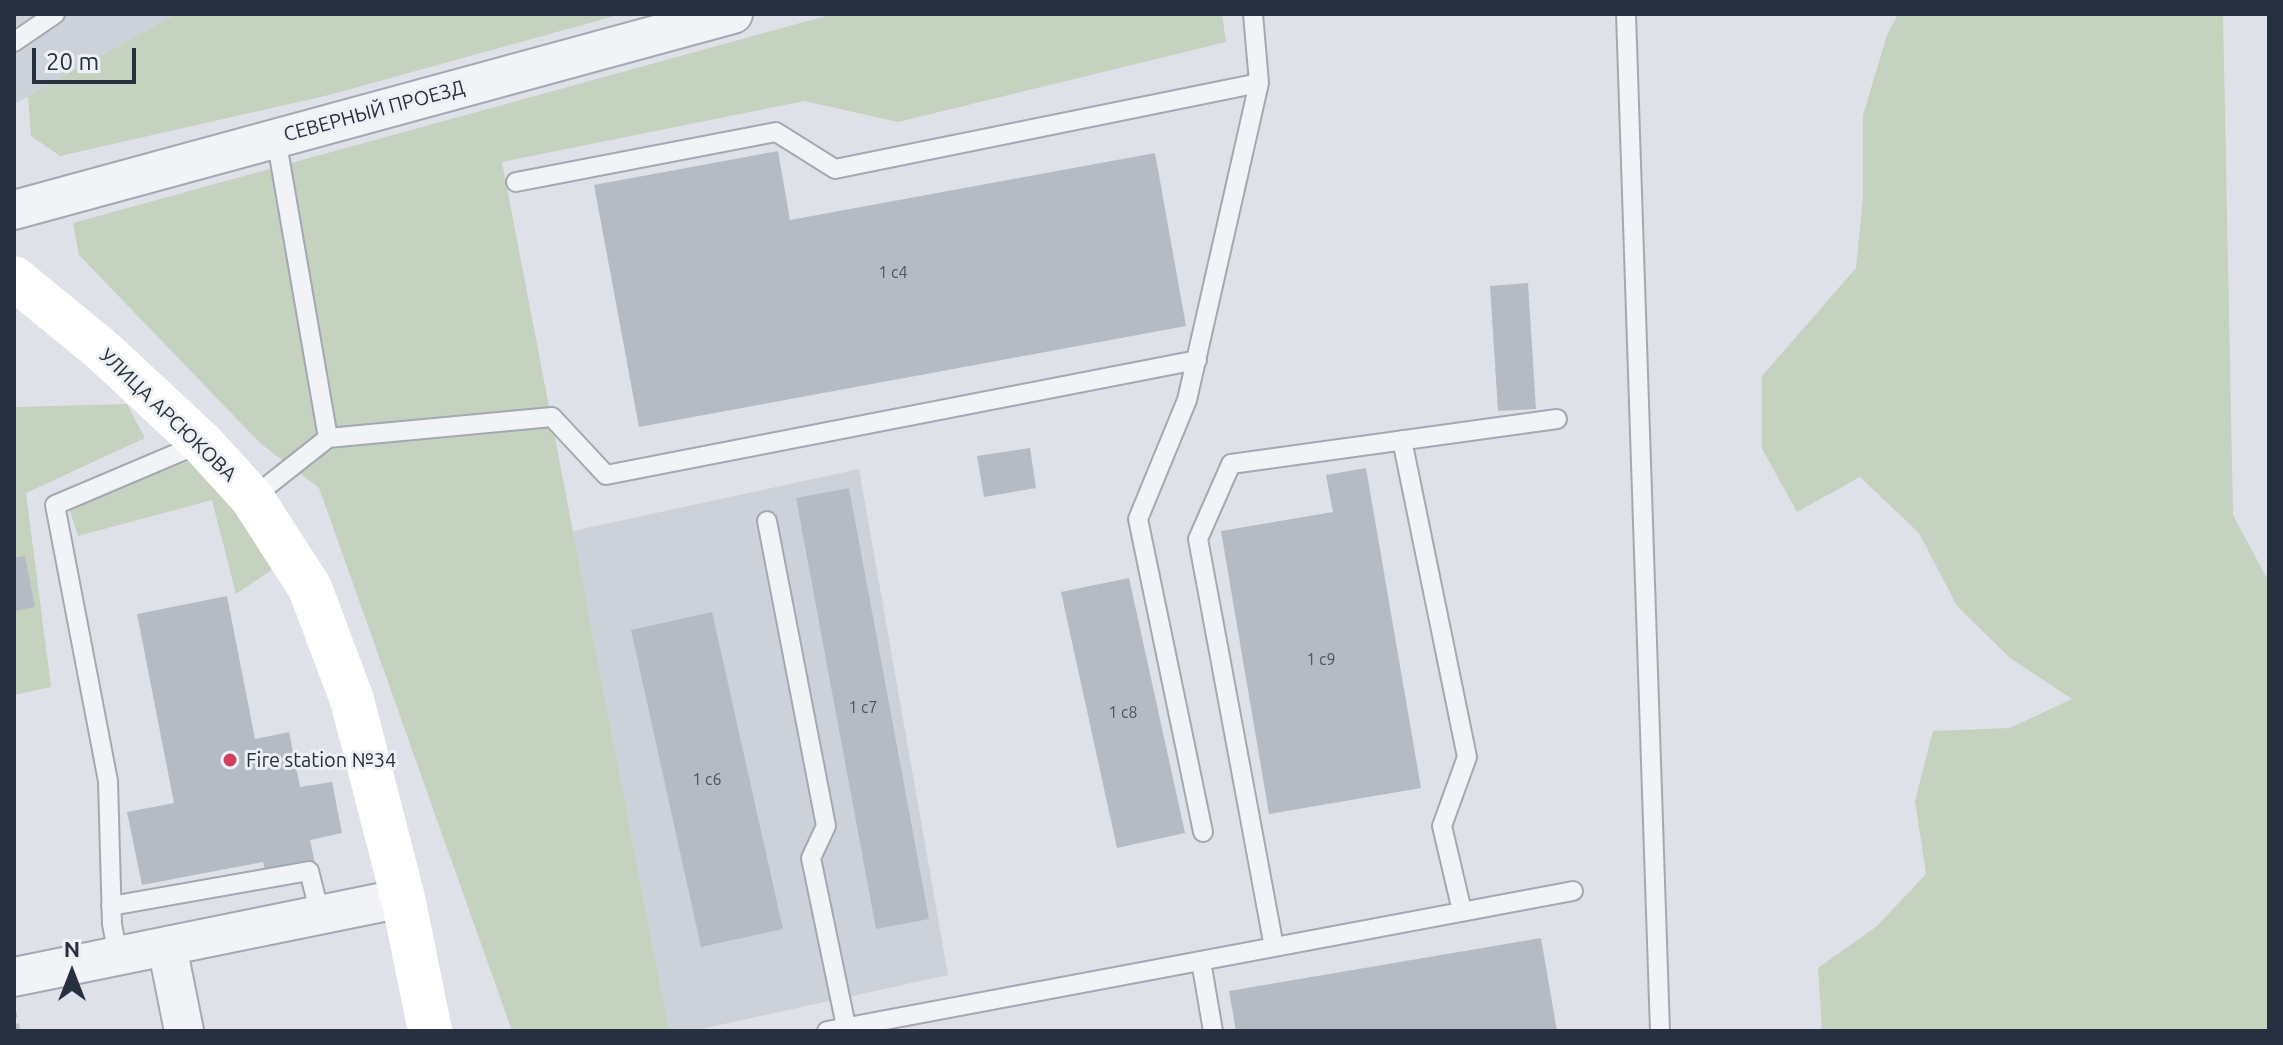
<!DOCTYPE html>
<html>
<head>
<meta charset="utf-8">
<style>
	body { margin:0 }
	#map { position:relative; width:2283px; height:1045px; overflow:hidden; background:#dee2e8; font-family:Ubuntu,sans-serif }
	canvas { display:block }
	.frame { position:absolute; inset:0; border:16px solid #27303f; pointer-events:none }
	.north { position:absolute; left:32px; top:933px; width:80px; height:80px; -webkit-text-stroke:6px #edf1f6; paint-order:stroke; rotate:0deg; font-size:22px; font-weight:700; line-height:32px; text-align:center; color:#27303f }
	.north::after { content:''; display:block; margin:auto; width:28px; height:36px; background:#27303f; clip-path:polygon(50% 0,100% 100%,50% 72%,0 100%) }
	.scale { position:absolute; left:32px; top:48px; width:104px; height:36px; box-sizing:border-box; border:4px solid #27303f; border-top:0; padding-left:10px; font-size:24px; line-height:28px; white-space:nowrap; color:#27303f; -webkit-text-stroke:6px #edf1f6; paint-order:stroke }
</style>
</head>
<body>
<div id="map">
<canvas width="2283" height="1045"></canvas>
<div class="frame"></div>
<div class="north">N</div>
<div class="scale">20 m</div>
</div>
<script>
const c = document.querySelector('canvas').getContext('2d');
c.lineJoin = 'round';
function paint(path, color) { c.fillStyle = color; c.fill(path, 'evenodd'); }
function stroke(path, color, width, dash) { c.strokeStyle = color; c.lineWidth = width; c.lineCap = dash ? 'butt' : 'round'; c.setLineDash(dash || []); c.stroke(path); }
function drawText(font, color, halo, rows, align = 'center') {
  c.font = font + ' Ubuntu,sans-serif'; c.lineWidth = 6; c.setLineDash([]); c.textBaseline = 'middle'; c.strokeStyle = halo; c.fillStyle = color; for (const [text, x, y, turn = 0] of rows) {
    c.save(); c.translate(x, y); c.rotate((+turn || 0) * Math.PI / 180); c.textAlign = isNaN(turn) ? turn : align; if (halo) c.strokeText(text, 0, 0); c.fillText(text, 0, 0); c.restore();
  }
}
const built = new Path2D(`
	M14,14H176L14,104Z
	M859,469L948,975L692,1031H669L573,531Z`);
const green = new Path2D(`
	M176,14H622L329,95L60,156L31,136L28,96Z
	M833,14H1222L1226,42L898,122L804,101L502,162L669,1031H512L319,488L261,444L79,255L73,223Z
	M1898,14H2223L2233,515L2269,582V1031H1822L1818,968L1877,926L1926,874L1915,801L1933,731L2010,728L2072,699L2010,658L1957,606L1919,533L1860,477L1797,512L1762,449V376L1856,268L1863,198V115L1887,35Z
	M127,404L145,438L26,493L51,687L14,695V407Z
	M199,457L280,564L236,594L212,500L78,536L69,508Z`);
const building = new Path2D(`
	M778,151L790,220L1155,153L1186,326L639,427L594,185Z
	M1528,283L1536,409L1498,411L1490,286Z
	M1030,448L1036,488L984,497L977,456Z
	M1366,468L1421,788L1269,814L1221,531L1333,512L1326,475Z
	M849,488L929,919L876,929L796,498Z
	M25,556L35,607L14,611V558Z
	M1129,578L1185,833L1117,848L1061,592Z
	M227,596L255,739L289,732L300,787L332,782L342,833L310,840L315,864L266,873L263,862L142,885L127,812L174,803L137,614Z
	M712,612L783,929L701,947L631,630Z
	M1541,938L1557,1031H1236L1229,991Z`);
const path = new Path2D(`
	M14,1012L18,1031`);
const lane = new Path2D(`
	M1626,14L1660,1031
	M14,42L55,14
	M276,138L328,438L552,417L606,475L1197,360
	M516,182L776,132L835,169L1259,83
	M1402,440L1467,757L1442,826L1462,911
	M252,498L328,438
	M767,521L826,826L811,858L847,1031
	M1203,832L1138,519L1187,400L1259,83L1253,14
	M111,906L309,871L320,914
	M1274,947L1198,539L1231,464L1557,419
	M118,956L112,924L108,781L55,505L199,444
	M1201,961L1213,1031
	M827,1031L1573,891`);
const street = new Path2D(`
	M14,210L733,14
	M167,946L184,1031
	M14,977L403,898`);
const secondary = new Path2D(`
	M14,278L102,350L202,443L252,498L310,588L352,700L403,898L430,1031`);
const markers = [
	[230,760,8,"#d13f58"]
];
const numberNames = [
	["1 с4",893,273],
	["1 с9",1321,660],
	["1 с7",863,708],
	["1 с8",1123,713],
	["1 с6",707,780]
];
const streetNames = [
	["СЕВЕРНЫЙ ПРОЕЗД",374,111,-15],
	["УЛИЦА АРСЮКОВА",168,415,44]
];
const poiNames = [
	["Fire station №34",246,760]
];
paint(built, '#ccd1da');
paint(green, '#c4d2bf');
paint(building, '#b5bbc5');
stroke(lane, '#a3a9b2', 22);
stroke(street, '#a3a9b2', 42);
stroke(path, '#bcc0c6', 5, [6, 6]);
stroke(lane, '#f1f3f6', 18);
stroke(street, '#f1f3f6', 38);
stroke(secondary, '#fff', 44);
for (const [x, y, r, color] of markers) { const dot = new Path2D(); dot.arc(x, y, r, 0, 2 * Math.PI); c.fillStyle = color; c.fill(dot); stroke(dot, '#edf1f6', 3); }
drawText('16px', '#4a5360', null, numberNames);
drawText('20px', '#27303f', '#edf1f6', streetNames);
drawText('20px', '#27303f', '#edf1f6', poiNames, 'left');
</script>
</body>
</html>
